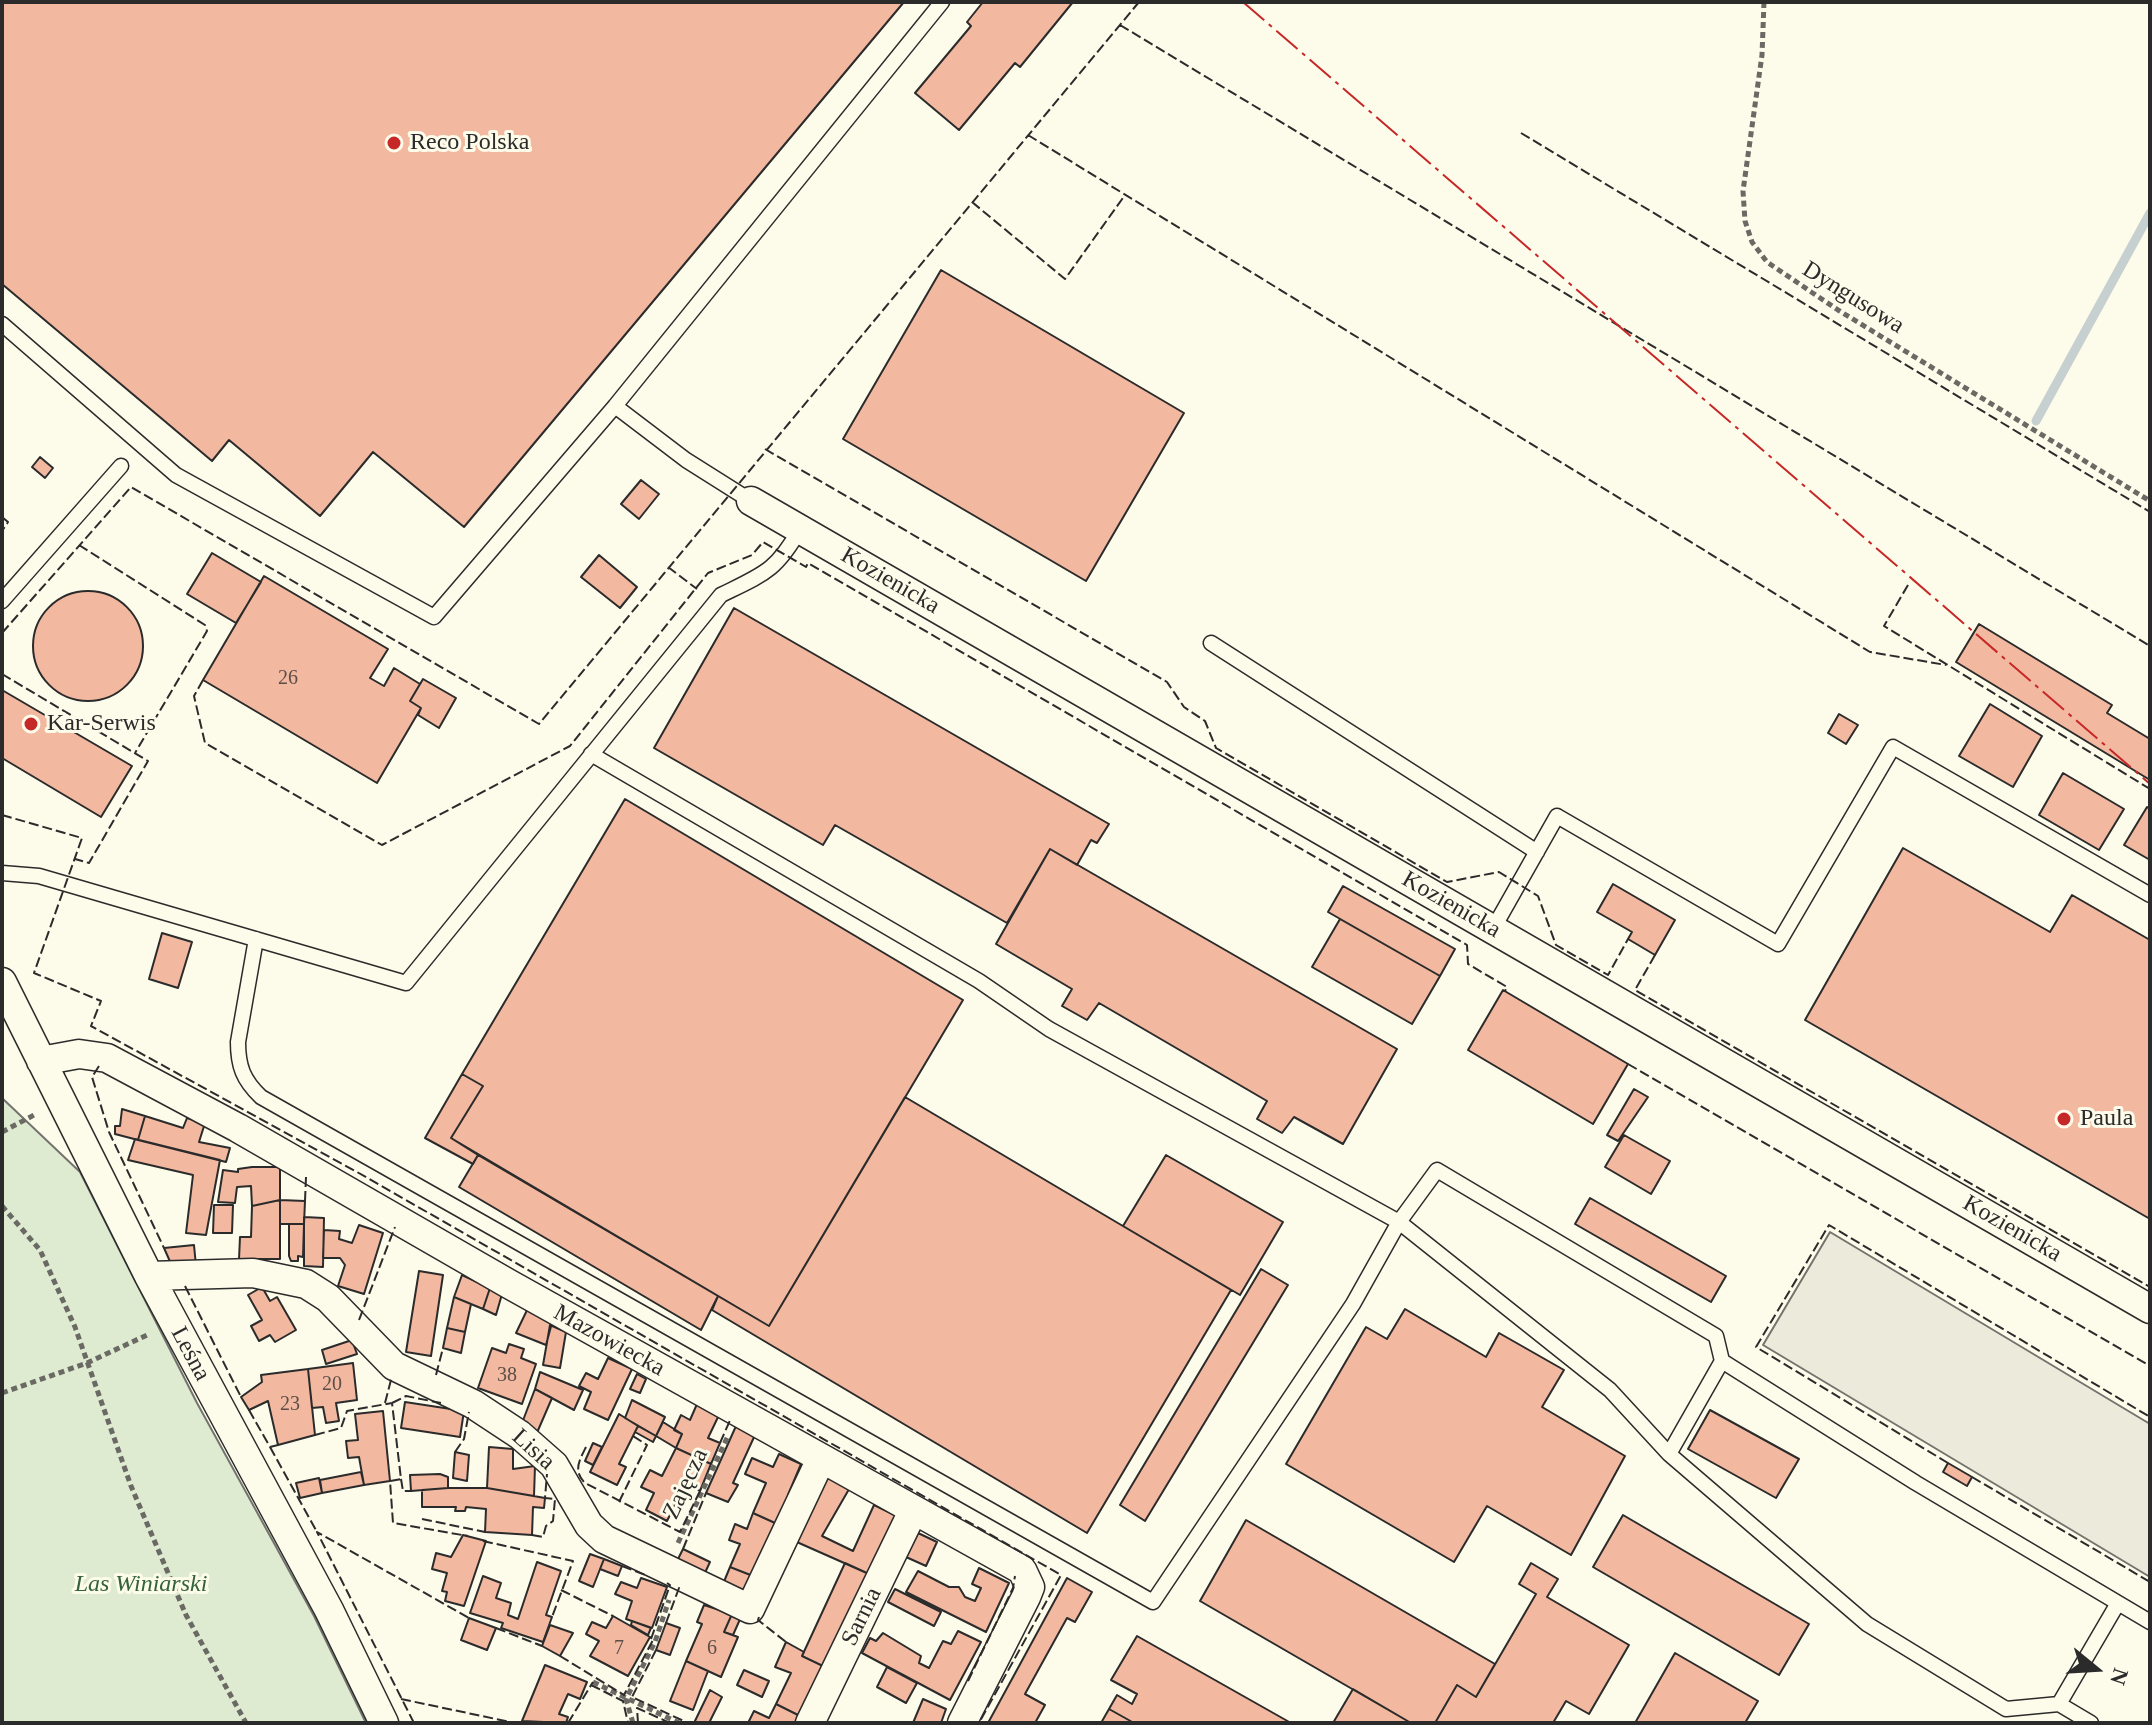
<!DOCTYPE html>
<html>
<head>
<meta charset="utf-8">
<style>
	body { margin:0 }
	#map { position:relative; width:2152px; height:1725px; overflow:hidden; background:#fdfbea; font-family:"Times New Roman",serif }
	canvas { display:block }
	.frame { position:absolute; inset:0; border:4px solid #2b2b2b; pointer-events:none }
	.north { position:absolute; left:2056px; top:1629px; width:80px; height:80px; -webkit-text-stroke:6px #fdfbea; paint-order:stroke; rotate:108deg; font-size:22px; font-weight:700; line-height:32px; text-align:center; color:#2b2b2b }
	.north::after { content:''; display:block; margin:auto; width:28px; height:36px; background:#2b2b2b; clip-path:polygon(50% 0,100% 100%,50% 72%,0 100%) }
</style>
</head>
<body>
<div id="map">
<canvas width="2152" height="1725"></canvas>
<div class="frame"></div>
<div class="north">N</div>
</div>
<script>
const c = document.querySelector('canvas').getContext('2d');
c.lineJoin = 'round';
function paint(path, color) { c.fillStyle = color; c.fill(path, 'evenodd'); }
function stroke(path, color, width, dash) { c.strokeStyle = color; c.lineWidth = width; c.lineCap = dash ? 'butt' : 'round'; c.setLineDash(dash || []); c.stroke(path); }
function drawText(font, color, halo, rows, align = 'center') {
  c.font = font + ' "Times New Roman",serif'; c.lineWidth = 6; c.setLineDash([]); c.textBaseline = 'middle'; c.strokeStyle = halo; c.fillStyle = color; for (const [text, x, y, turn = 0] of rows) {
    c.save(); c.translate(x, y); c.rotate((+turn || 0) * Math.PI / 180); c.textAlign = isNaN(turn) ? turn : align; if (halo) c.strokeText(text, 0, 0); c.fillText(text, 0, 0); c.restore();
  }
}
const green = new Path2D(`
	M2,1098L80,1172L197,1403L314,1616L366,1723H2Z`);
const parking = new Path2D(`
	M1830,1232L2150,1424V1577L1763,1345Z`);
const stream = new Path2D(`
	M2036,421L2150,213`);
const building = new Path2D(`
	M2,2H904L464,527L373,452L320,516L229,440L212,461L2,284Z
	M983,2H1073L1020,67L1015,63L959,130L915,93L971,26L967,22Z
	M941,270L1184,413L1086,581L843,439Z
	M40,457L53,468L45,478L32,467Z
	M641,480L659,494L639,519L621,504Z
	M212,553L261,582L236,623L187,594Z
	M599,555L637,587L620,608L581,577Z
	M264,576L388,649L370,678L384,686L394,668L420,684L410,701L421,708L377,783L203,680Z
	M33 646a55 55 0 1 1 110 0a55 55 0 1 1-110 0Z
	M734,608L1109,824L1097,843L1091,840L1077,865L1050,849L1007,923L835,825L823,845L654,748Z
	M1979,624L2112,705L2107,713L2150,739V780L1956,662Z
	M423,679L456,698L439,728L418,715L421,708L410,701Z
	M2,690L132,766L101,817L2,758Z
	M1990,704L2042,736L2013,787L1959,756Z
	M1839,714L1858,725L1846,744L1828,733Z
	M2063,773L2124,809L2099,850L2039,815Z
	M625,799L963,1000L769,1326L451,1138L483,1086L462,1074Z
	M2147,807L2150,809V860L2124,845Z
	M1903,848L2050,932L2072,895L2150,940V1219L1805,1020Z
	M1050,849L1397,1049L1343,1144L1294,1117L1282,1133L1257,1119L1267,1101L1099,1003L1087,1020L1062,1006L1072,989L996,944Z
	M1613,884L1675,920L1655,955L1628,939L1632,932L1597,912Z
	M1343,886L1455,949L1440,976L1328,912Z
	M1340,919L1440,976L1412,1024L1312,967Z
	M162,933L192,942L178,988L149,979Z
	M1503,990L1628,1064L1593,1124L1468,1050Z
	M462,1074L483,1086L451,1138L478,1155L473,1164L425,1138Z
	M1634,1089L1648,1097L1618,1141L1607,1135Z
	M905,1097L1231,1290L1087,1533L712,1310L718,1296L769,1326Z
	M122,1109L145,1116L138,1140L115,1134V1126H120Z
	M145,1116L183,1128L187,1118L205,1123L199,1142L230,1148L226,1162L138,1140Z
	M1624,1135L1670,1161L1651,1194L1605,1167Z
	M135,1139L220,1160L206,1235L186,1233L193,1175L128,1160Z
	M478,1155L718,1296L701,1330L459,1187Z
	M1166,1155L1283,1222L1240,1295L1123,1226Z
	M252,1167H280V1200L252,1206L251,1186L237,1187L235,1203L218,1202L223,1170L238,1172V1169Z
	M1590,1198L1726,1276L1711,1302L1575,1224Z
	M280,1200V1259H239L240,1237H251L252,1206Z
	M280,1200L305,1201L304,1224H280Z
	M214,1205H233L232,1233H213Z
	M304,1217L324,1218L323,1267L304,1266Z
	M289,1224H304L303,1257L298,1256V1261H291L289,1256Z
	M359,1225L383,1233L364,1294L338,1286L345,1265L340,1258H323L324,1230L340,1231L339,1239L352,1243Z
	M194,1245L196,1266H172L164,1248Z
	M1261,1269L1288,1285L1145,1521L1120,1505Z
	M419,1271L443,1275L431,1356L406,1352Z
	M462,1275L490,1288L483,1309L454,1297Z
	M262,1287L270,1301L277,1297L296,1330L275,1342L270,1335L259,1341L251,1326L262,1320L248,1295Z
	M490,1288L502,1294L496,1315L483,1309Z
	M454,1297L471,1304L465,1332L447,1328Z
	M529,1306L553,1319L546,1345L516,1333Z
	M1405,1309L1486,1357L1499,1333L1564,1370L1542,1407L1625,1456L1571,1555L1487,1506L1454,1562L1286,1464L1366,1327L1387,1339Z
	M550,1325L566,1332L560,1368L543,1365Z
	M447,1328L465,1332L461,1353L443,1348Z
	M352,1340L357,1354L326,1364L322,1350Z
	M509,1344L524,1349L521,1358L536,1364L522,1404L478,1388L492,1348L506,1353Z
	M608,1358L632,1369L608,1420L584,1409L591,1392L579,1386L586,1373L598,1379Z
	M353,1363L357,1400L336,1403L339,1421L326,1423L323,1407L312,1408L308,1369Z
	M308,1369L315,1435L278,1445L268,1401L249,1410L241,1397L262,1382L261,1375Z
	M540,1372L583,1390L574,1410L535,1389Z
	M637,1374L646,1379L640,1393L630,1389Z
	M535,1389L552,1398L536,1435L522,1423Z
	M632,1400L665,1417L656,1436L625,1418Z
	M405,1402L464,1411L460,1437L401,1428Z
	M697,1404L719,1415L708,1438L720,1443L711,1464L676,1448L682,1434L674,1430L681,1415L690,1420Z
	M1710,1410L1799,1459L1776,1498L1688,1449Z
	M383,1411L390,1481L364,1485L359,1457L348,1458L346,1441L358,1440L355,1414Z
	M619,1414L638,1426L619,1464L626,1467L617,1485L590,1472Z
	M663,1422L682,1434L676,1448L656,1436Z
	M638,1426L656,1436L653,1442L635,1432Z
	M736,1426L755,1435L733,1483L738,1485L728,1502L706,1493Z
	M593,1443L602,1447L593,1465L585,1461Z
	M489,1447L513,1449V1469L535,1466L534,1496L487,1488Z
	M676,1448L711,1464L700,1491L686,1483L667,1521L646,1510L654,1493L641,1487L650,1470L662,1476Z
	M455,1452L469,1455L467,1481L453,1478Z
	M779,1454L801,1464L788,1495L797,1499L775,1523L753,1513L766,1483L745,1474L752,1458L773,1467Z
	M1948,1463L1972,1477L1967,1486L1943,1472Z
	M824,1470L852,1484L822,1536L853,1551L874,1505L897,1516L869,1574L790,1539Z
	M361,1472L364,1485L322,1493L320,1480Z
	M440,1474L448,1477V1488L411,1491L410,1475Z
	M319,1478L322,1493L300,1498L296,1483Z
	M448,1488H487L545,1498L544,1508L533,1507L532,1535L485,1532L486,1509L466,1507L465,1511H455L456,1507H422V1490Z
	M753,1513L775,1523L753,1576L730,1567L740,1544L729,1540L735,1524L747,1529Z
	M1623,1515L1809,1624L1779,1675L1593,1567Z
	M1246,1520L1495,1664L1476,1697L1457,1685L1435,1723H1411L1200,1601Z
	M918,1533L937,1542L926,1566L906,1557Z
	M463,1535L486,1541L464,1606L445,1601L447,1592L442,1591L447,1573L432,1569L436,1553L451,1557Z
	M683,1549L710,1562L703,1577L675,1565Z
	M590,1554L604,1559L593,1587L579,1581Z
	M604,1559L622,1566L618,1576L600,1569Z
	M537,1562L561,1571L546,1615L552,1617L543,1642L501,1628L503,1623L470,1613L483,1576L501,1583L496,1598L511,1603L508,1615L518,1619Z
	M845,1563L869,1574L825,1667L802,1656Z
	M1531,1563L1558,1579L1547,1597L1629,1645L1589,1714L1566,1701L1553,1723H1435L1457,1685L1476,1697L1536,1594L1519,1584Z
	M730,1567L753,1576L745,1594L723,1584Z
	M979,1568L1009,1583L986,1632L906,1592L918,1571L949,1587H959L965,1597L975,1601L981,1588L972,1584Z
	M641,1578L667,1587L652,1628L626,1619L632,1601L615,1594L621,1582L637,1588Z
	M1067,1578L1092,1592L1075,1622L1067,1618L1025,1694L1045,1705L1035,1723H988Z
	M895,1589L941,1612L934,1626L888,1602Z
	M704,1605L732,1614L724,1632L738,1637L721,1677L686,1661L702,1624L697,1622Z
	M732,1614L741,1617L733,1635L724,1632Z
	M613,1616L650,1637L628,1676L590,1656L599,1641L586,1634L592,1622L606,1628Z
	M469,1618L496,1628L487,1650L461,1640Z
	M632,1621L651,1628L648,1635L631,1625Z
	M666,1623L680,1628L670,1655L656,1650Z
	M550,1625L573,1633L560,1656L542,1646Z
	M958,1631L981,1642L950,1700L862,1653L870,1638L876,1641L883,1633L921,1656L919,1663L929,1668L943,1641L951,1644Z
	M1137,1636L1291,1723H1134L1109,1709L1117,1695L1132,1704L1137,1694L1111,1680Z
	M786,1642L804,1652L802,1656L825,1667L800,1716L776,1704L791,1673L775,1667Z
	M1675,1653L1758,1701L1745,1723H1635Z
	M686,1661L708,1671L693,1710L670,1701Z
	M545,1665L587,1682L580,1699L568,1694L559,1714L568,1717L566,1723L522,1721Z
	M887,1667L917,1683L906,1703L877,1687Z
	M744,1670L769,1681L762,1697L737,1685Z
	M1353,1689L1411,1723H1333Z
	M710,1690L722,1697L709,1723H694Z
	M923,1699L946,1709L941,1723H913Z
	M776,1704L800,1716L797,1723H748L754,1711L769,1718Z
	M1109,1709L1134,1723H1101Z`);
const path = new Path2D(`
	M1764,2L1762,55L1743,191L1745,221L1752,242L1767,262L1838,310L2150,501
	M2,1132L36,1114
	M2,1206L40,1250L75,1327L131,1486L186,1615L246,1723
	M2,1393L87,1363L147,1335
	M678,1543L728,1436
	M593,1682L679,1723
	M633,1723L626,1699L655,1642L669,1600`);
const lane = new Path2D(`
	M2,324L176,475L434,617L615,406L942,2
	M615,406L686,460L751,501
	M2,601L121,466
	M1211,643L1537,852
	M591,754L979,981L1049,1029L1399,1222L1437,1170L1716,1336L1722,1361L1916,1483L2150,1622
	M2,873L39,876L406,983L721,595C764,574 776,571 800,529
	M1493,929L1557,816L1778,944L1893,747L2150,895
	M256,939L238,1042C238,1066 243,1080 261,1097L1153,1602L1353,1304L1399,1222L1610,1390L1669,1454L1867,1624L2006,1709L2059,1704
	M1669,1454L1722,1361
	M2091,1723L2059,1704L2118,1603`);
const street = new Path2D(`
	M751,501L2150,1309
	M2,982L149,1276L329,1610L384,1723
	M41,1061L79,1054L107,1058L238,1128L509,1284L1022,1570L1030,1587L1026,1597L962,1723
	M149,1276L253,1273L306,1284L328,1298L394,1366L473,1404L520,1435L554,1465L589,1525L604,1539L750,1609L821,1459
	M810,1723L913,1511`);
const fence = new Path2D(`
	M1120,25L2150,646
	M1521,133L2150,512
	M1028,135L1870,652L1946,665
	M972,202L1065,279L1125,195
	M2,410V416
	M765,449L1167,682L1184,707L1205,721L1216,748L1447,882L1499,872L1538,896L1556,945L1608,975L1628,939
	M2,517L8,522L2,531
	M79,545L205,625L207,631L135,753
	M668,567L697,589
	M1908,585L1884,626L2150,789
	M2,633L131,487L539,724L1139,2
	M2,674L148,761L89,863L75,859
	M203,680L194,696L205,743L382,845L570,746L708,573L752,555L763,542L806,567L808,563L1467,945L1468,964L1507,987L1505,991
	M2,815L82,838L34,973L101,1001L91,1026L357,1172L1061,1575L979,1723
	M1655,955L1635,990L2150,1287
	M1628,1064L2150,1366
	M99,1066L92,1077L109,1132L164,1248
	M305,1201L306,1177
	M185,1286L241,1397
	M359,1320L395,1227
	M436,1375L443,1348
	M385,1403L392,1376
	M392,1403L406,1396L441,1403
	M249,1410L270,1447L278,1445
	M315,1435L341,1428L347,1411L392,1403L401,1479L390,1481L393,1523L468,1536
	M720,1443L731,1418
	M270,1447L317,1532
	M586,1447C579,1461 573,1471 585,1483L680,1532L700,1491
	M455,1452L464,1439L469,1412
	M1948,1463L1756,1347L1829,1225L2150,1417
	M1972,1477L2150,1582
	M401,1479L403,1491H411
	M619,1502L647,1445L633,1436
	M422,1519L485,1532
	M532,1535L543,1537L546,1526L553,1521L555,1499L545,1498L547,1474
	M483,1541L573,1561L552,1617
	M683,1549L706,1493
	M622,1566L648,1576
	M561,1590L613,1616
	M759,1617L758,1620L786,1642
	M666,1623L679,1588L682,1589
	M496,1628L542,1646
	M651,1639L670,1585L667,1583
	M656,1650L632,1697L688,1723
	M560,1656L624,1695L653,1640L650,1637
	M968,1681L1013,1588L1015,1576
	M591,1685L623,1701L628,1723
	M401,1699L515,1723
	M414,1723L317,1532L469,1618
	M568,1723L593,1682
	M638,1723L637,1708L670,1723`);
const power = new Path2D(`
	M1243,2L2150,784`);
const markers = [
	[394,143,8,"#c62828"],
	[31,724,8,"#c62828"],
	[2064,1119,8,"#c62828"]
];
const numberNames = [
	["26",288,679],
	["38",507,1376],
	["20",332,1385],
	["23",290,1405],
	["7",619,1649],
	["6",712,1649]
];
const poiNames = [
	["Reco Polska",410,143],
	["Kar-Serwis",47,724],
	["Paula",2080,1119]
];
const streetNames = [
	["Dyngusowa",1853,298,32],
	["Kozienicka",890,581,30],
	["Kozienicka",1451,905,30],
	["Kozienicka",2012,1229,30],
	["Mazowiecka",609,1341,29],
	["Leśna",190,1354,62],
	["Lisia",533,1450,42],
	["Zajęcza",686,1484,-65],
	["Sarnia",862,1617,-64]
];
const parkNames = [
	["Las Winiarski",141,1585]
];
paint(green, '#deebd1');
stroke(green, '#74746e', 2);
paint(parking, '#eceadb');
stroke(parking, '#74746e', 2);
stroke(stream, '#c7d0d0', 9);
paint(building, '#f2b8a0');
stroke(building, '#2b2b2b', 2);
stroke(lane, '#2b2b2b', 17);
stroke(street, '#2b2b2b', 31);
stroke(path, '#6a6964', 5, [6, 4]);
stroke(lane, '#fdfbea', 14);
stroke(street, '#fdfbea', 28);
stroke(fence, '#2b2b2b', 2, [10, 4]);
stroke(power, '#c62828', 2, [28, 6, 4, 6]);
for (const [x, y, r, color] of markers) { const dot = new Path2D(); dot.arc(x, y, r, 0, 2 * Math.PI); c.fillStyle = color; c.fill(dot); stroke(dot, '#fdfbea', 3); }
drawText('20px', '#5d4e48', null, numberNames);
drawText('24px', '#2b2b2b', '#fdfbea', poiNames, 'left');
drawText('24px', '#2b2b2b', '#fdfbea', streetNames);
drawText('italic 24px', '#34623c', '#fdfbea', parkNames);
</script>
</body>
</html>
